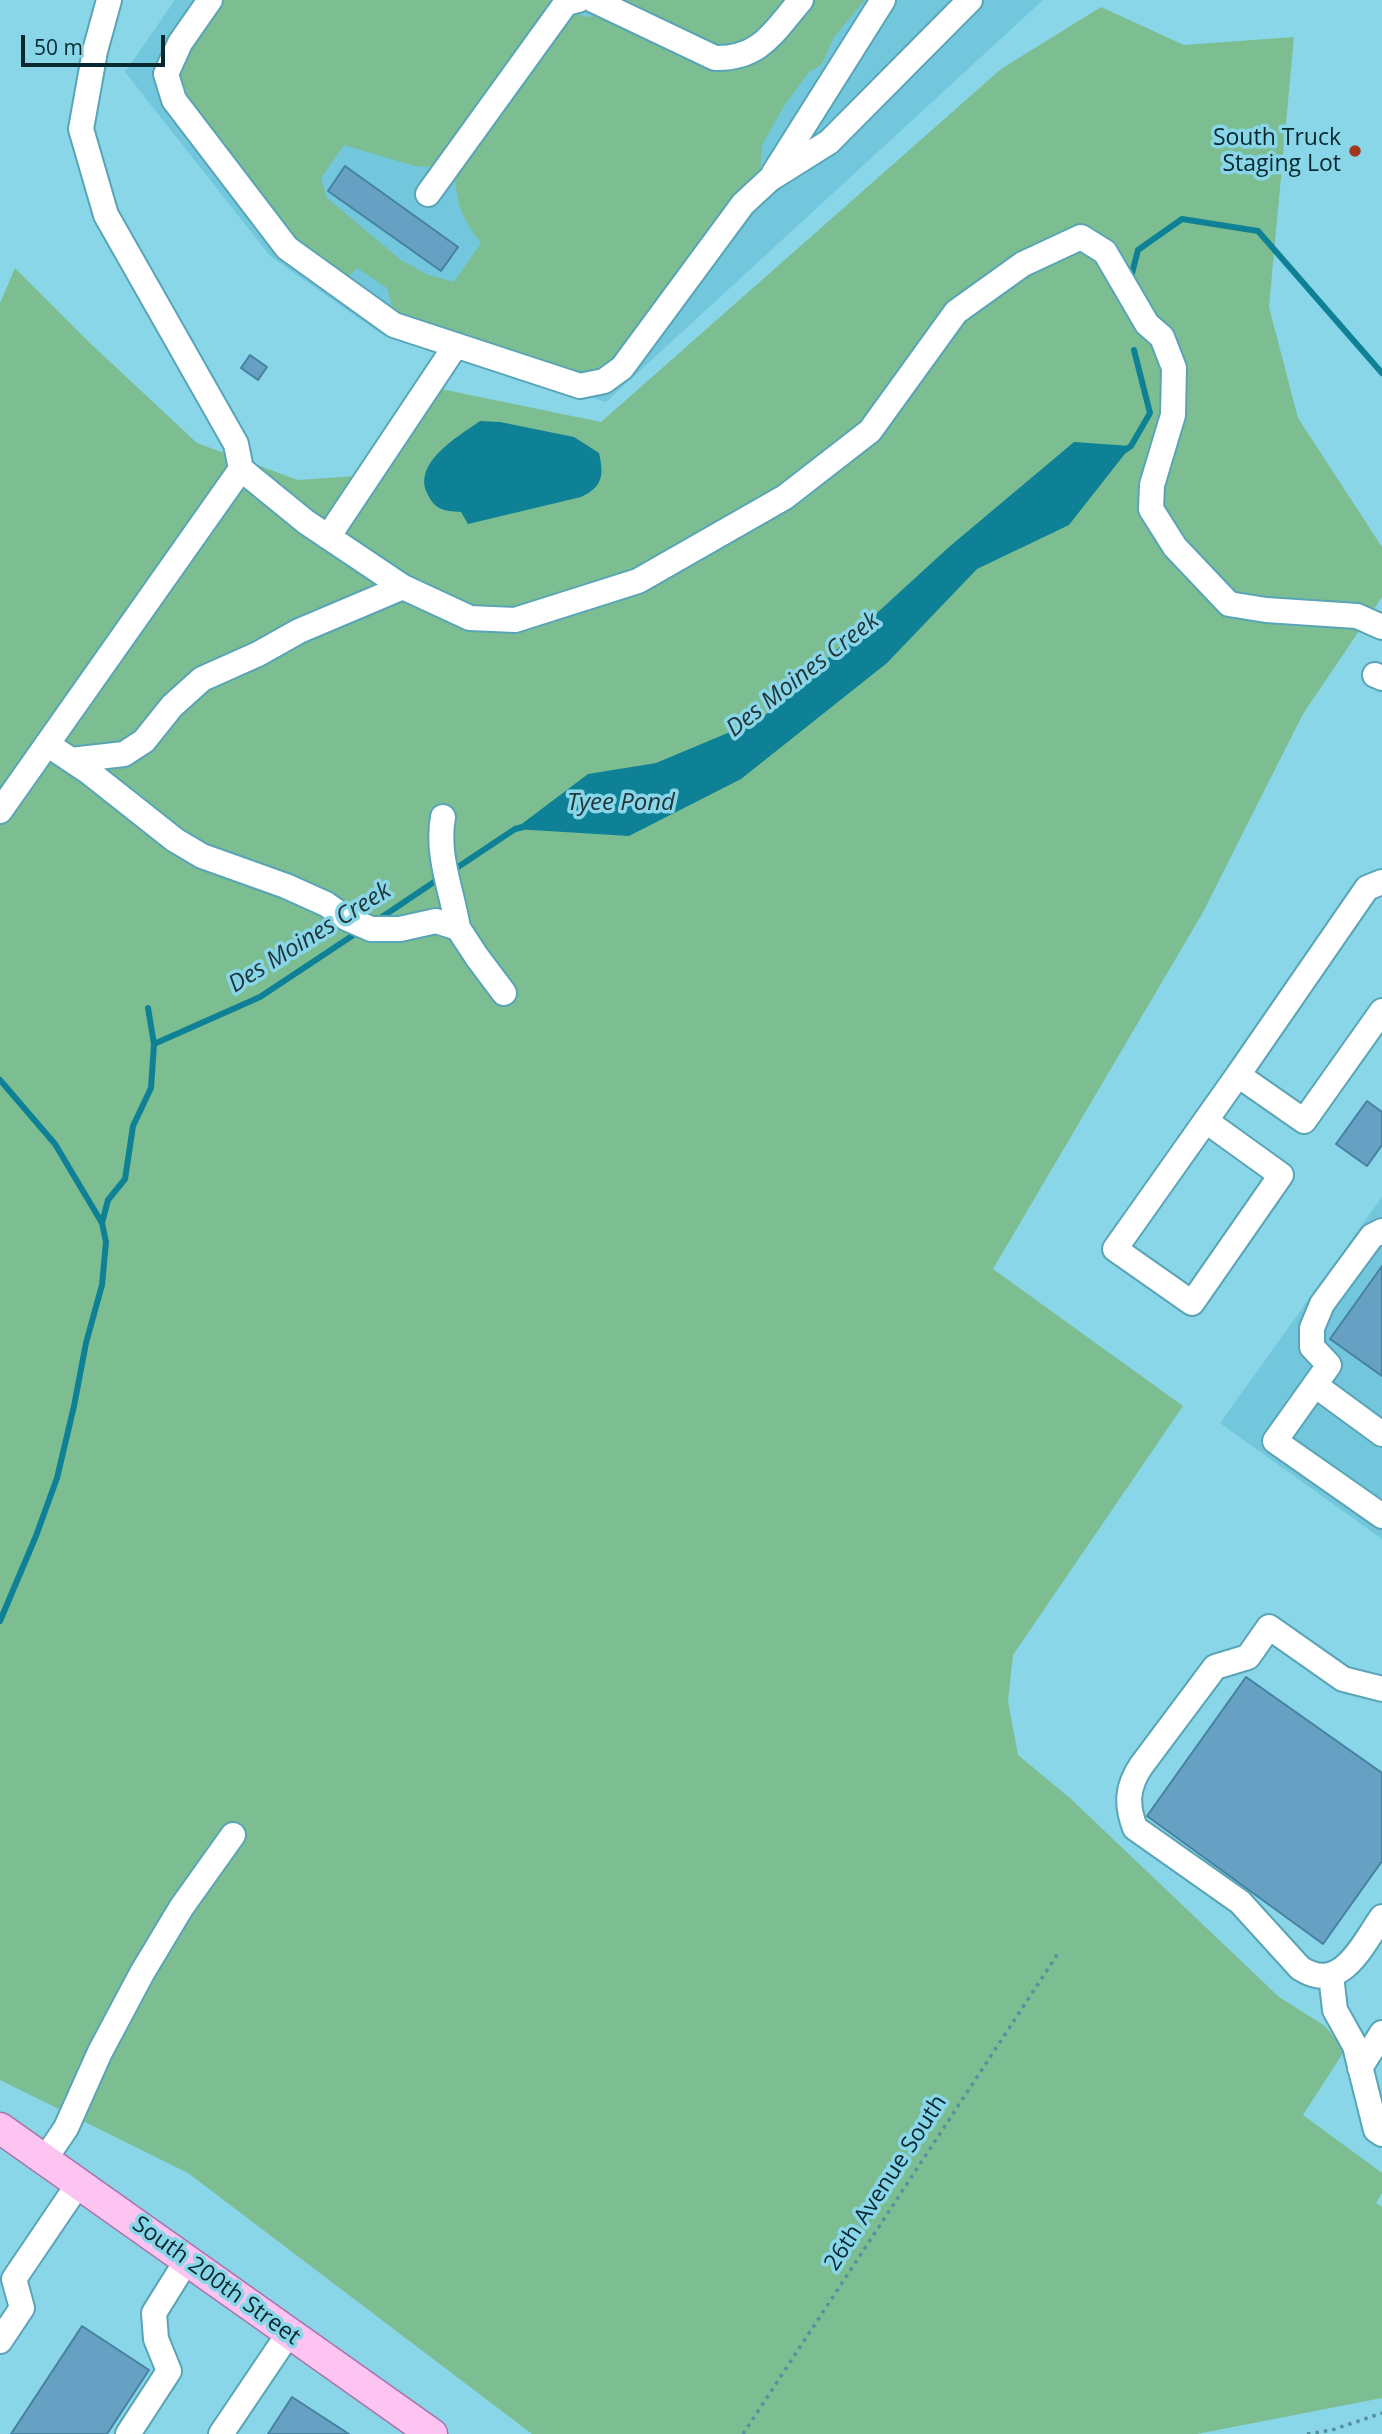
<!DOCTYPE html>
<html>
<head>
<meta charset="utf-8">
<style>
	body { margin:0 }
	#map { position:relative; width:1382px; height:2434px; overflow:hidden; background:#8ad6e9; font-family:"Open Sans",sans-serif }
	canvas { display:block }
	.scale { position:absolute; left:21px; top:35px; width:144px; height:32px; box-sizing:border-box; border:4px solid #06282f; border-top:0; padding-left:9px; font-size:21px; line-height:24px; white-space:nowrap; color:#06282f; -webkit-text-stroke:5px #8ad6e9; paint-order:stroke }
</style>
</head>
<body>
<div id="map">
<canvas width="1382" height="2434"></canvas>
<div class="scale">50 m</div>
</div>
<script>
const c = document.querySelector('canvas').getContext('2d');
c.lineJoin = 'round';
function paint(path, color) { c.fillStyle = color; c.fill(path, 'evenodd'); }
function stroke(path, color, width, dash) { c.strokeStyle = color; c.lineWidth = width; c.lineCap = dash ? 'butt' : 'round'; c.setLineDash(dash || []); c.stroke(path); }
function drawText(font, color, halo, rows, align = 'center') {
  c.font = font + ' "Open Sans",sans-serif'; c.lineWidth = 7; c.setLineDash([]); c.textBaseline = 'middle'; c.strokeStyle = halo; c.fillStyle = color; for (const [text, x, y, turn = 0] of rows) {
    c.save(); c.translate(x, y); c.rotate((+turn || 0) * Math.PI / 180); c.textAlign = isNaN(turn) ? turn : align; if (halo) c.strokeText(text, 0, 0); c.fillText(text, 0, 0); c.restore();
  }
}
const built = new Path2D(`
	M175,0H1043L606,402L384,336L270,256L125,72Z
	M1382,1197V1539L1220,1423Z`);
const green = new Path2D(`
	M223,0H558L440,162L431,167L415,166L344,145L321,178L327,198L401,260L426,274L454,282L481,243C462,218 456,205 455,173L573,11L585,17L607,14L717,66L808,0H865L834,37L822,64L809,72L784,106L762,145L760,176L611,367L580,376L394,314L387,288L357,268L344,282L296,245L178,84C177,53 206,24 223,0Z
	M610,0H794L731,54Z
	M1101,7L1184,45L1294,37L1269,307L1298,418L1382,547V597L1303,714L1202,914L993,1269L1183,1406L1013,1655L1008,1701L1018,1755L1071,1799L1279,1997L1325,2026L1345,2050L1303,2115L1382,2173V2193L1376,2203L1382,2207V2398L1197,2434H532L188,2173L0,2080V303L15,268L91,344L197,443L298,480L357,476L441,389L601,422L1001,69Z`);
const water = new Path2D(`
	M480,421L500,422L574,437L599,453C604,475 603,487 581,497L468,524L461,512C443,511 435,510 427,493C413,462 459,436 480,421Z
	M1074,442L1131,446L1069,525L977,569L887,663L741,779L629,836L515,829L588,774L656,763L761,719L949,547Z`);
const stream = new Path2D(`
	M1130,281L1138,250L1182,219L1258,231L1382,373
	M1125,450L1131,446L1150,413L1134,350
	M452,871L515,829L523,827
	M376,921L440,878
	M154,1044L260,997L361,930
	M0,1080L55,1144L102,1223
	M0,1621L36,1536L57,1478L74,1406L86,1343L102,1285L106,1242L102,1223L108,1200L125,1179L133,1126L151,1088L154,1044L148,1008`);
const building = new Path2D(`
	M345,166L458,247L441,271L328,191Z
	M250,355L267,367L258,380L241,368Z
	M1367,1101L1382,1112V1145L1367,1166L1336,1144Z
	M1382,1266V1376L1330,1339Z
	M1246,1677L1382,1773V1861L1323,1944L1147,1816Z
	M82,2326L149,2370L107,2434H11Z
	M292,2397L349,2434H268Z`);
const path = new Path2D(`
	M743,2434L1059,1952
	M1307,2434L1332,2430L1382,2413`);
const minor = new Path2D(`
	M109,0L95,51L81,129L106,215L236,444L241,469L306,522L403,587L470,618L515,620L638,581L785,497L870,431L956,312L1023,264L1081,237L1105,252L1147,324L1162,337L1174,368L1173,415L1152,485L1151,509L1175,547L1229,604L1266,610L1357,616L1382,627
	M210,0L180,43L166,74L174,100L287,248L394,325L580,386L604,381L622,368L743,204L770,179L829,142L970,0
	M593,0L715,58C761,59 774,31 801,0
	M774,173L883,0
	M428,194L566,3L578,0
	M328,537L456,345
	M1375,675L1382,678
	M47,744L89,772L175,840L202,856L286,886L326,904L346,918L371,929H400L436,921L458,928L477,957L504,993
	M71,760L124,754L144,741L172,706L202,679L258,654L299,631L403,587
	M0,811L241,469
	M443,817C436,855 452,891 458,928
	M1382,882L1367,888L1238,1075L1304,1121L1382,1011
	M1206,1121L1281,1175L1192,1303L1115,1249L1238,1075
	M1382,1231L1372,1236L1322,1304L1312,1328V1347L1329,1365L1275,1441L1382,1516
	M1315,1385L1382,1434
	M1382,1689L1343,1679L1269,1627L1248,1657L1215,1667L1141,1766C1127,1787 1126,1804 1135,1828L1240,1902L1300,1968C1341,1995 1362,1945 1382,1917
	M1331,1975L1335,2010L1355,2046L1376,2130L1382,2134
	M1360,2068L1382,2033
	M45,2159L66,2128L100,2052L142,1973L181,1908L233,1835
	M0,2341L22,2308L14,2279L79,2183
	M128,2434L169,2371L156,2339L154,2313L187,2260
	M221,2434L289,2333`);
const major = new Path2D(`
	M0,2128L432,2434`);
const markers = [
	[1355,151,7,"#a13920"]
];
const poiNames = [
	["South Truck",1341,138],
	["Staging Lot",1341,164]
];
const streetNames = [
	["26th Avenue South",886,2183,-57],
	["South 200th Street",216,2281,36]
];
const waterNames = [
	["Des Moines Creek",803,675,-38],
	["Tyee Pond",621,803],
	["Des Moines Creek",310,938,-32]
];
paint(built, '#72c7dc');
paint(green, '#7cbe92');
paint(water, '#0e8196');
stroke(stream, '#0e8196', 6);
paint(building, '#66a1c3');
stroke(building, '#4681a1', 2);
stroke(minor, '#59a4b6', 28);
stroke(major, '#a673a8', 33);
stroke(path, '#56919f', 3.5, [3.5, 5]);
stroke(minor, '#fff', 24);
stroke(major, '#fdc4f2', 30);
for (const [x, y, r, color] of markers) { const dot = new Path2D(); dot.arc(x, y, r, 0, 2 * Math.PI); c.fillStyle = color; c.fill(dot); stroke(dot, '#8ad6e9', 2.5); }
drawText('23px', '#06282f', '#8ad6e9', poiNames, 'right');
drawText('23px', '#06282f', '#8ad6e9', streetNames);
drawText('italic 24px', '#1f353a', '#8ad6e9', waterNames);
</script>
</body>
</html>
